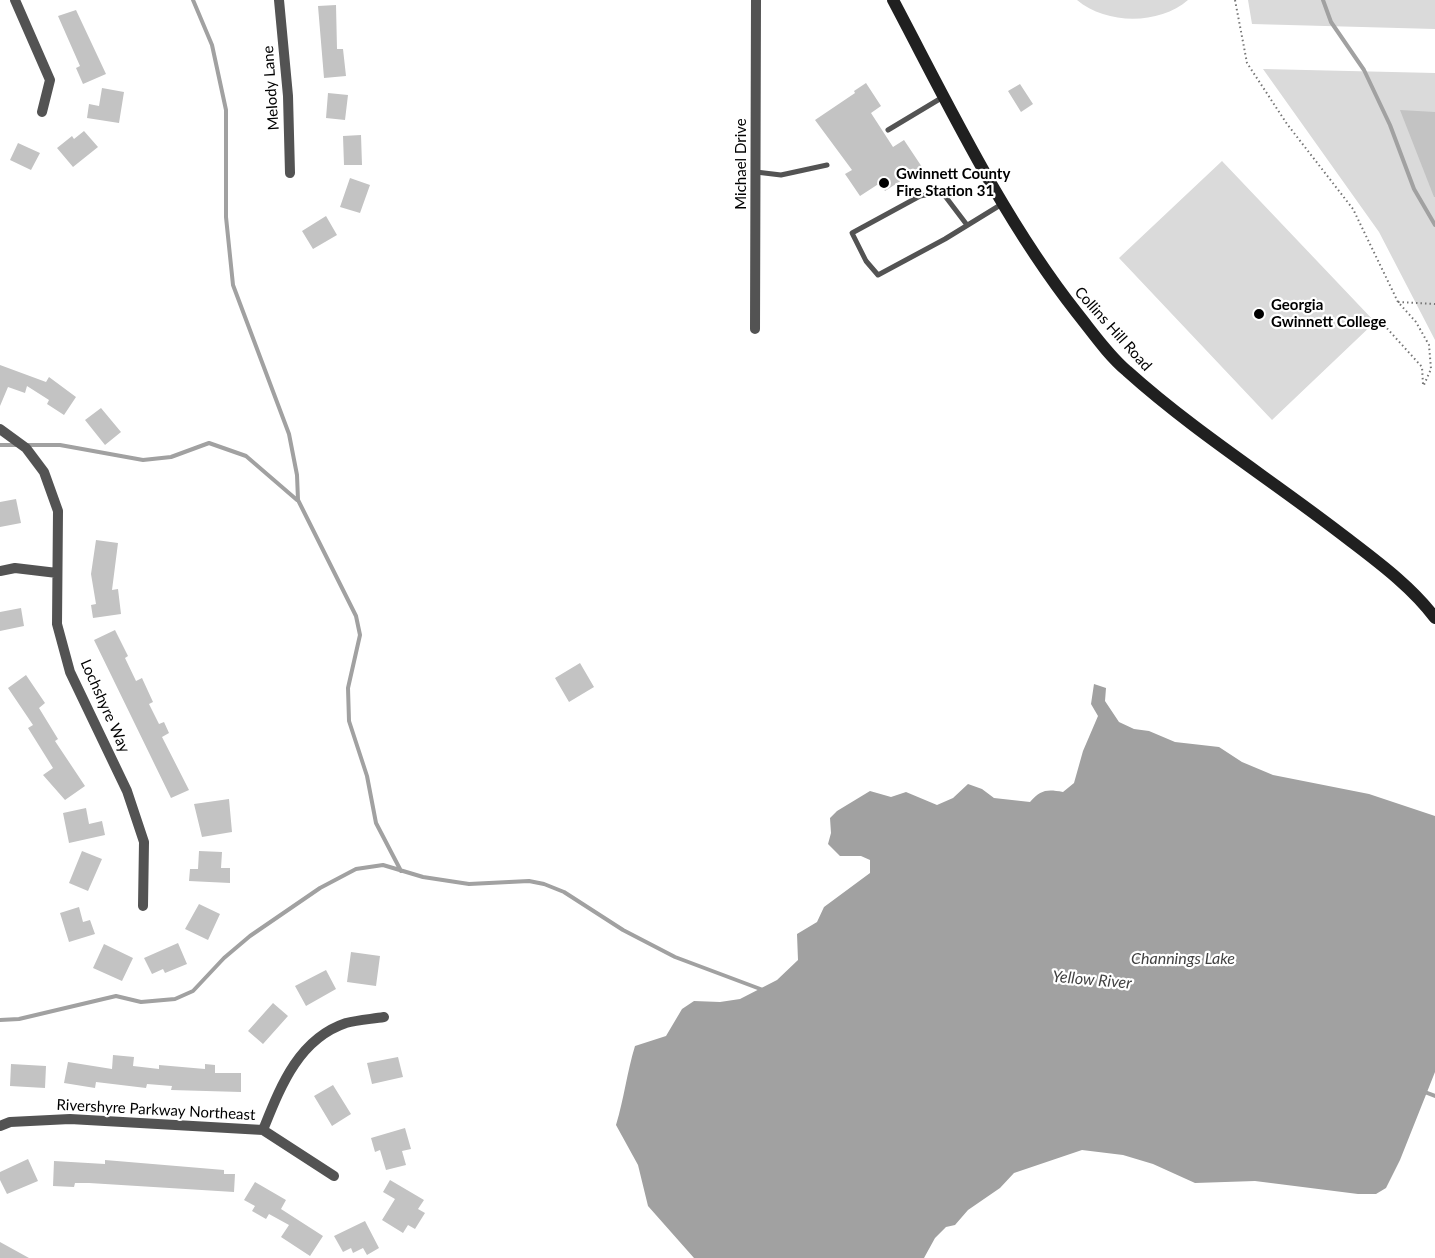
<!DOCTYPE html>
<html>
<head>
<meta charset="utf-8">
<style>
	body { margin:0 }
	canvas { display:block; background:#fff }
</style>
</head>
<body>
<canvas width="1435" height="1258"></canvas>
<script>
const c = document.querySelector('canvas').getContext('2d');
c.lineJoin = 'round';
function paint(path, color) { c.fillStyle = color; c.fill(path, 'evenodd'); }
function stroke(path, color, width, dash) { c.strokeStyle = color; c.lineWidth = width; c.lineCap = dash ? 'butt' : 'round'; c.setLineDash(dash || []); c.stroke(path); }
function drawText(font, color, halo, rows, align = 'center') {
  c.font = font + ' Lato,sans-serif'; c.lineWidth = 4.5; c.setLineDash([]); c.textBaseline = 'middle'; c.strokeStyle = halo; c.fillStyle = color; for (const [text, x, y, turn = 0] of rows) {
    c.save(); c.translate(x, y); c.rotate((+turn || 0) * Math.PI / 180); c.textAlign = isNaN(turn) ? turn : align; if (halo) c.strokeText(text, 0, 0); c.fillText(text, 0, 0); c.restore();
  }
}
const green = new Path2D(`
	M1077,0H1188C1159,25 1107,25 1077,0Z
	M1248,0H1435V29L1252,24Z
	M1263,69L1435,73V340L1379,232Z
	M1222,161L1375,322L1272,420L1119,258Z`);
const water = new Path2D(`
	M1094,684L1106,688L1105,701L1119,722L1134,729L1149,731L1175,742L1219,747L1242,762L1273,775L1369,794L1435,816V1072L1400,1160L1386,1188L1376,1194H1358L1255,1181L1195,1183L1153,1164L1123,1155L1082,1150L1014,1173L1000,1188L968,1210L955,1225L946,1227L935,1238L924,1258H694L648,1206L638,1165L616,1125C624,1099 627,1072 635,1046L666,1036L682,1009L694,1001L720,1002L740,999L777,980L798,960L797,934L817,922L824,907L870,873V860L861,856H840L828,844L831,833L830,818L837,811L870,791L891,797L906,792L937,805L953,798L968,784L982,789L994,798L1030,802C1041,790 1046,789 1063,792L1074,783L1083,751L1098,716L1091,704Z`);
const stream = new Path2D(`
	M193,0L212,45L226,110V217L233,285L289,434L297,475L298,500L356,616L360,635L348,688L349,721L367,776L376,823L401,871
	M1323,0L1331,22L1364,70L1390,125L1414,189L1435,225
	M0,445H17
	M27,445H60L143,460L171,457L209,443L246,456L297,500
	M0,1020L19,1019L116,996L141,1002L175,999L193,991L224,958L250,936L320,888L356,869L383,865L423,877L469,884L529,881L544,884L564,892L623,930L675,957L763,990
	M1422,1091L1435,1096`);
const building = new Path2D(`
	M336,5L337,49H343L346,76L324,78L318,6Z
	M76,10L106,74L83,84L76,68L80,66L58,16Z
	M866,83L881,106L871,113L893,147L904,140L922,167L885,191L880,183L860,196L845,174L852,170L815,120L855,93L854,91Z
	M1020,84L1033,104L1021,112L1008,91Z
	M102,88L124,92L119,123L87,118L89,104L99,106Z
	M328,93L348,95L345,120L326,118Z
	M1400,110L1435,112V197H1434Z
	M84,131L98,147L73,167L57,148L72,136L74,139Z
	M361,135L362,165H344L343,136Z
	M18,143L40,153L31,170L10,160Z
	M350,178L370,185L360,213L340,207Z
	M326,216L337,235L313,249L302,231Z
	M0,365L46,382L49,377L76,397L64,415L47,404L49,400L27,386L25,393L8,387L0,406Z
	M101,408L121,432L105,445L85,420Z
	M16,499L21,523L0,527V502Z
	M96,540L118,543L112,590L118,589L121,614L93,618L91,605L96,604L91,574Z
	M21,608L24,626L0,631V612Z
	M115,630L128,656L125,658L136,681L142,678L153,702L149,704L159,724L164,722L169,733L162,737L189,790L171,798L94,640Z
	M580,663L594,687L569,702L555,678Z
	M26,675L45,703L39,708L58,739L55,741L85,786L65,800L43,775L53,768L28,728L33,725L8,688Z
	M229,799L232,832L202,837L194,804Z
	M86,808L89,824L102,821L105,835L69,843L63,813Z
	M82,851L102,859L88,891L69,883Z
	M199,851L222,852L221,868H230V883L189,881L190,869H198Z
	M199,904L220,914L208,940L185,929Z
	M79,907L83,922L90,920L95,934L69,942L60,913Z
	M178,943L187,964L165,973L163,969L152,974L144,958Z
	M104,944L133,958L122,981L93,968Z
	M351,952L380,956L376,986L347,982Z
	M326,970L336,989L306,1006L295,986Z
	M273,1003L288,1016L263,1044L248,1031Z
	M113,1055L134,1057L133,1066L159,1069V1065L205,1069V1064L215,1065V1073H241V1092L171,1090L172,1086L147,1084L146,1088L96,1082L95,1088L64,1083L68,1062L112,1069Z
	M398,1057L403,1077L372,1084L367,1063Z
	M11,1064L46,1066L45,1088L10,1086Z
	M333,1085L351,1114L332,1126L314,1096Z
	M405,1128L411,1149L402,1151L406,1165L386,1170L380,1150L375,1152L371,1138Z
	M28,1159L38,1181L7,1194L0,1180V1172Z
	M105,1160L224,1170V1174H235L234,1192L89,1183H75L74,1187L53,1186L54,1161L105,1164Z
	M390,1180L424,1200L418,1209L425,1213L415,1229L408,1225L403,1233L382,1220L395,1199L383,1192Z
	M255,1182L286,1200L281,1209L323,1236L310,1256L281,1237L289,1225L269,1214L266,1219L252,1211L255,1206L244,1200Z
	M365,1221L379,1248L367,1255L363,1248L353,1253L351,1248L343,1252L334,1236Z
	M0,1242L29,1258H0Z`);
const path = new Path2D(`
	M1235,0L1247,63L1287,124L1353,209L1398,302L1416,322L1429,345L1431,369L1423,387
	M1398,302L1435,304
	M1384,325L1422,367L1423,384`);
const lane = new Path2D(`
	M888,130L943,97
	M756,172L781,175L827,165
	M967,225L942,192L920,196L852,233L866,261L878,275L945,239L1002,204`);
const street = new Path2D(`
	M15,0L50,80L42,112
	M279,0L288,96L290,173
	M755,329L756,0
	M0,429L26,448L44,472L58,511L57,624L70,672L127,791L144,842L143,906
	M0,571L15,568L57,573
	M0,1126L10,1122L70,1119L263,1130L334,1176
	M263,1130C280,1088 298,1039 346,1023C358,1020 372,1019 384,1017`);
const secondary = new Path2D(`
	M893,0C949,106 1003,219 1077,313C1093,333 1108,355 1127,371C1196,433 1275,482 1348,539C1378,562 1412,587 1435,618`);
const markers = [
	[884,183,6,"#000"],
	[1259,314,6,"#000"]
];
const streetNames = [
	["Melody Lane",271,88,-94],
	["Michael Drive",741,164,-90],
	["Collins Hill Road",1113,329,48],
	["Lochshyre Way",105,706,66],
	["Rivershyre Parkway Northeast",156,1110,3]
];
const poiNames = [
	["Gwinnett County",896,174],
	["Fire Station 31",896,191],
	["Georgia",1271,305],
	["Gwinnett College",1271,322]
];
const waterNames = [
	["Channings Lake",1183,959],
	["Yellow River",1092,980,5]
];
paint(green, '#dadada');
paint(water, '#a1a1a1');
stroke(stream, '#a1a1a1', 4);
paint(building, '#c3c3c3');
stroke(path, '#757575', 2, [1.5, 3]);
stroke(lane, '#535353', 5);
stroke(street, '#535353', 10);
stroke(secondary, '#202020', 12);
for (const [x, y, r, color] of markers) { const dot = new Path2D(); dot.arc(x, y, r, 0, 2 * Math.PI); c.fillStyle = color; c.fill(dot); stroke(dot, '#fff', 2); }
drawText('15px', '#000', '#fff', streetNames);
drawText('bold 15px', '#000', '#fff', poiNames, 'left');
drawText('italic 16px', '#424242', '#fff', waterNames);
</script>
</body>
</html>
